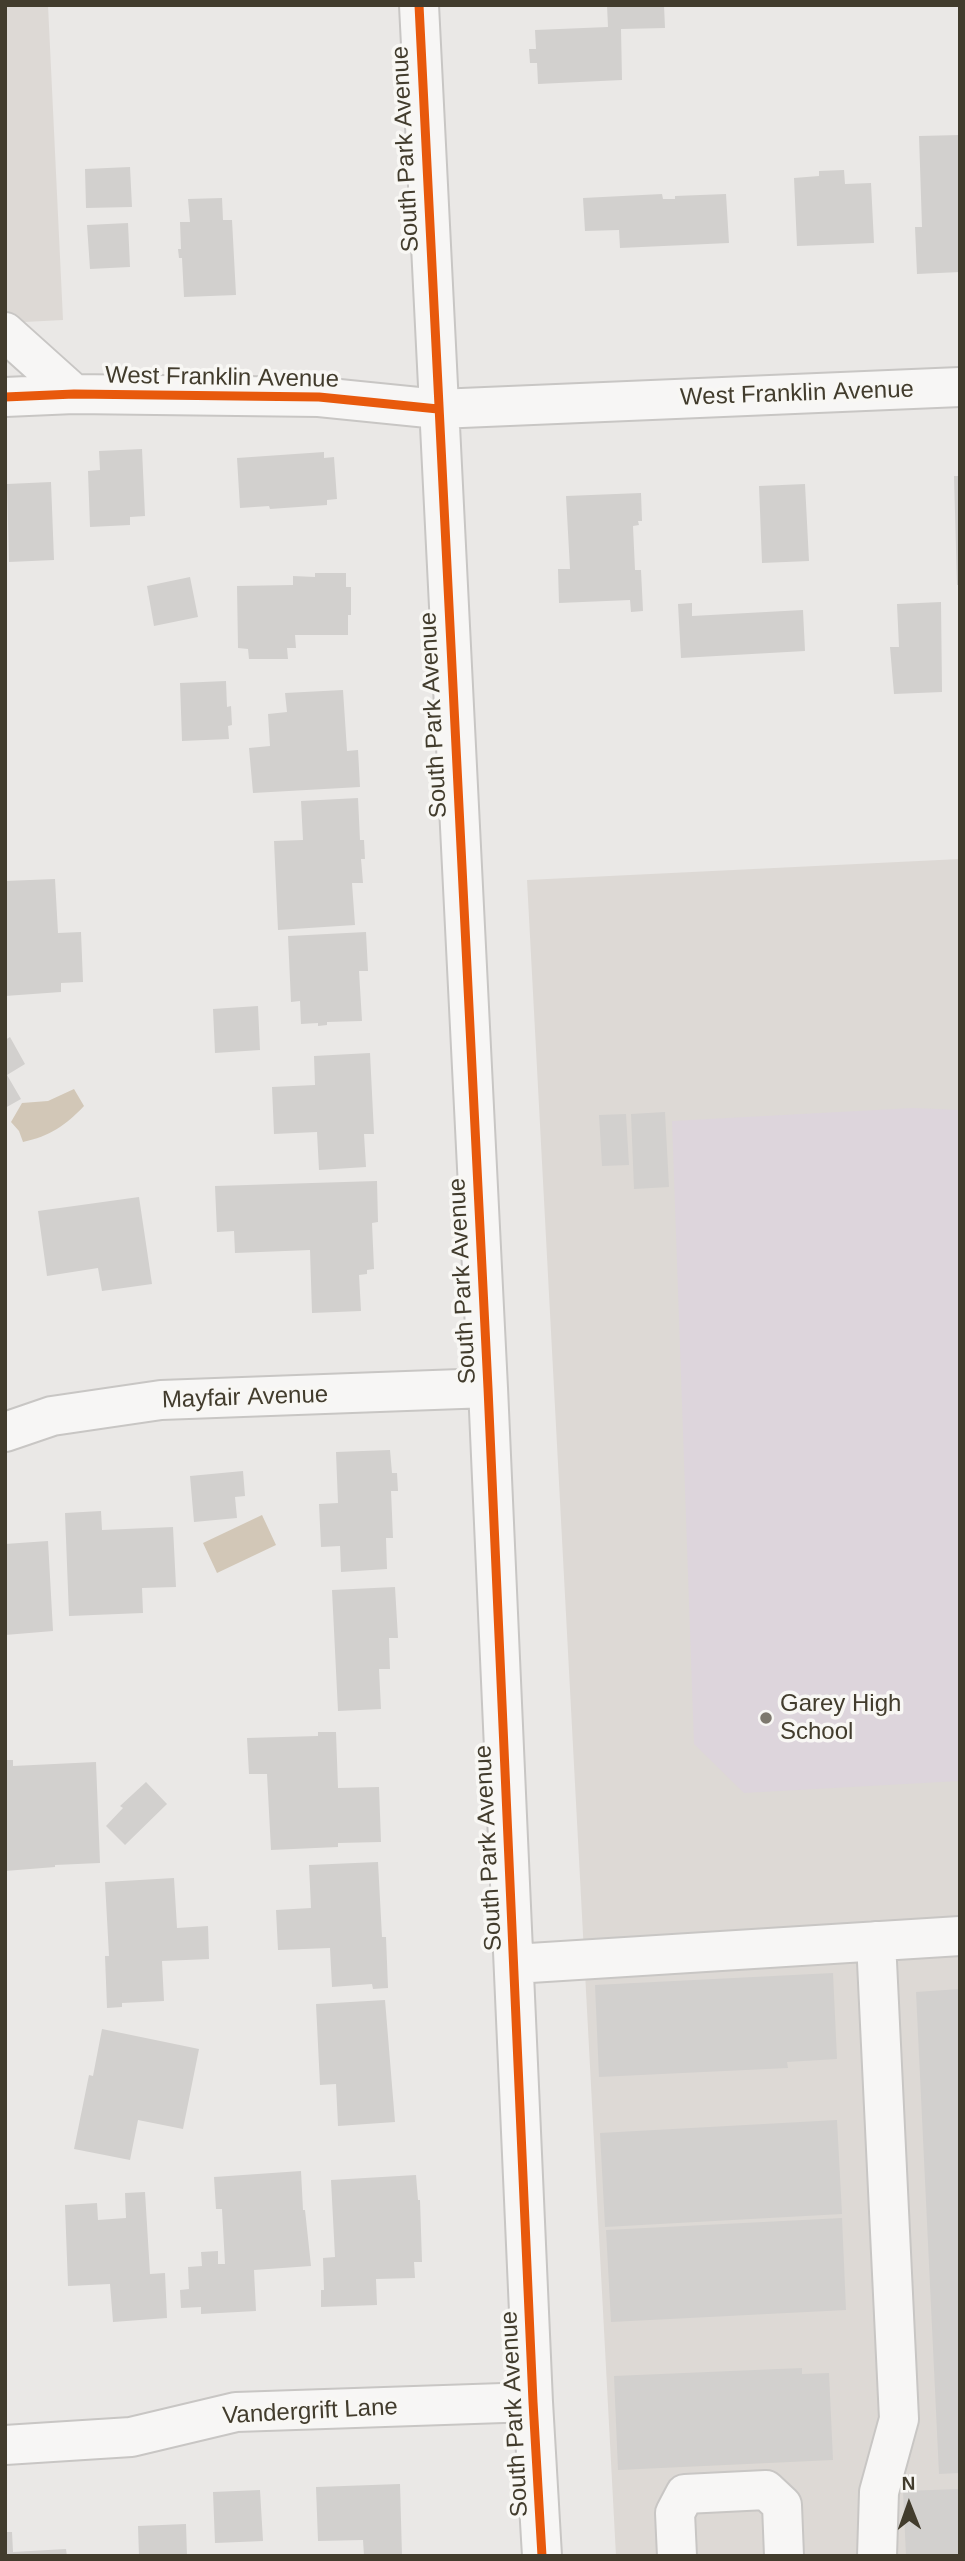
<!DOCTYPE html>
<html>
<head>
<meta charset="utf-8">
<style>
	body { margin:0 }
	#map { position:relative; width:965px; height:2561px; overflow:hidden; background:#eae8e6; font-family:Helvetica,sans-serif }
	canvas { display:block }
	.frame { position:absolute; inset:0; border:7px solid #423c2d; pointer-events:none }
	.north { position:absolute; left:874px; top:2470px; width:70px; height:70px; -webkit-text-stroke:5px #f8f7f4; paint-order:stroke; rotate:359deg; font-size:19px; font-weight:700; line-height:28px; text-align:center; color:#423c2d }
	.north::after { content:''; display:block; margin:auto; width:24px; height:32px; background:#423c2d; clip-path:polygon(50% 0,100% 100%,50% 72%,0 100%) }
</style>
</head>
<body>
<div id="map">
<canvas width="965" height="2561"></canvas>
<div class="frame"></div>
<div class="north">N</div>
</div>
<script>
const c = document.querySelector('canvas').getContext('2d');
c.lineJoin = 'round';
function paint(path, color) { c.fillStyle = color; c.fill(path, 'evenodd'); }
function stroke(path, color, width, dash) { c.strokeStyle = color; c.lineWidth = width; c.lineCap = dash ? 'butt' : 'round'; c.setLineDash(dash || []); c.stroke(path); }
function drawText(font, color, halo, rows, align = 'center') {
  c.font = font + ' Helvetica,sans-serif'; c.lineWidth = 7; c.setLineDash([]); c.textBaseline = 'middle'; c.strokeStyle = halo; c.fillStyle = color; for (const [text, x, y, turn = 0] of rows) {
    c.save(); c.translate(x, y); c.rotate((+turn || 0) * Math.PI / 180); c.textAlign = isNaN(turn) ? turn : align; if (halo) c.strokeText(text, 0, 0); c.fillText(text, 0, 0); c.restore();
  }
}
const built = new Path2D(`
	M5,5H48L63,320L5,323Z
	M960,859V2556H616L527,880Z`);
const green = new Path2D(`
	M913,1108L960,1110V1781L744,1793L694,1744L672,1121Z`);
const water = new Path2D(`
	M74,1089L84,1106C65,1126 50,1136 23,1142L19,1131L11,1122L22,1103L48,1101Z
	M262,1515L276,1545L217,1573L203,1543Z`);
const building = new Path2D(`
	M607,5H664L665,28L621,29L622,80L538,84L537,63H530L529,49H536L535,30L608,27Z
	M960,135V272L917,274L915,227H922L919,136Z
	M130,167L132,207L86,208L85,169Z
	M844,170L845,184L871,183L874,243L797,246L794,178L819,176V171Z
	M662,194L663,199H675V196L726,194L729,243L620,248L619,230L585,231L583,198Z
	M222,198L223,220H232L236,295L184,297L182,258H179L178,249H181L180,222H190L188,199Z
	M128,223L130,267L90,269L87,225Z
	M142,449L145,516L130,517V525L90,527L88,471L100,470L99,451Z
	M324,452V458L334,457L337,499L327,500V505L270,509L269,506L240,508L237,458Z
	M954,476H960V585H957Z
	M51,482L54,560L9,562L7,484Z
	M805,484L809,561L762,563L759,486Z
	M641,493L642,521H638L639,525L633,526L635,570H641L643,611L631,612L630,600L559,603L558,569H570L566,496Z
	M315,573H346V587H351V615H348V635H295L296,648H287L288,659H249L248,649L238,648L237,586L293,585V576L315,577Z
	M190,577L198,617L154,626L147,586Z
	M941,602L942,692L894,694L890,647H899L897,604Z
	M692,603V616L803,610L805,651L681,658L678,604Z
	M226,681L227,707L231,706L232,725L228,726L229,739L182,741L180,683Z
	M343,690L347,751L358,750L360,787L253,793L249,748L270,746L268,714L287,712L285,693Z
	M358,798L360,840H364L365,859H361L363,883H352L355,925L278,930L274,841L303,840L301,801Z
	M55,879L58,933L81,932L83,982L61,983V992L5,996V881Z
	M366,932L368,971H359L362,1021L327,1022V1025L318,1026V1023L301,1024L300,1001L291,1002L288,936Z
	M258,1006L260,1050L215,1053L213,1009Z
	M10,1037L25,1064L7,1075L21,1099L5,1108V1040Z
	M370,1053L374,1134H364L366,1167L319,1170L317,1132L274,1134L272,1087L315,1085L314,1056Z
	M665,1112L669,1187L634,1189L631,1114Z
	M626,1114L629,1165L602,1166L599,1115Z
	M377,1181L378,1222L372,1223L374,1269L367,1270V1274L359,1275L361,1311L312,1313L310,1250L235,1253L234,1231L217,1232L215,1186Z
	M139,1197L152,1284L102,1291L98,1268L47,1276L38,1211Z
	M390,1450L392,1473H397L398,1491H391L393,1538H386L387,1569L341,1572L340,1546L321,1547L319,1504L338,1503L336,1452Z
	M243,1471L245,1496L235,1497L237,1518L194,1522L190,1476Z
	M101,1511L102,1530L173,1527L176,1587L142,1588L143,1613L69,1616L65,1513Z
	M48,1541L53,1631L5,1635V1544Z
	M395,1587L398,1638H389L390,1669H379L381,1709L338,1711L332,1590Z
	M318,1732H336L338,1788L379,1787L381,1842L338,1843V1847L271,1850L267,1774H249L247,1738L318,1736Z
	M5,1760H13V1766L96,1762L100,1863L55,1865V1867L5,1871Z
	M146,1782L167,1804L125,1845L106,1826L123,1808L120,1806Z
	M378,1862L382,1937H386L388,1988L373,1989L372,1984L332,1987L330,1948L278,1950L276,1910L311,1908L309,1865Z
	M174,1878L177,1928L208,1926L209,1959L162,1961L164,2001L122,2003V2007L107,2008L105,1956H109L105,1882Z
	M833,1973L837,2059L787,2062L788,2068L599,2077L595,1985Z
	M960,1989V2473L939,2474L916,1992Z
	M385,2000L395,2122L338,2126L336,2084L320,2085L316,2004Z
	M102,2029L199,2049L183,2129L138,2120L130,2160L74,2149L89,2075L93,2076Z
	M837,2120L842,2214L605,2227L600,2133Z
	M301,2171L303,2210H305L311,2266L254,2270L256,2311L201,2314V2307L181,2308L180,2290L189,2289L188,2267L202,2266L201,2252L218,2251V2264H225L222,2209H216L214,2177Z
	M416,2175L418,2200H420L422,2262H414L415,2278L376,2279L377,2305L321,2307V2290H324L323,2258L335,2257L331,2180Z
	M145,2192L150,2274L165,2273L167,2318L113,2322L110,2284L68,2286L65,2205L97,2203L98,2220L126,2218L125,2193Z
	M842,2218L846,2310L611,2322L606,2230Z
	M802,2368V2374L829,2373L833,2460L618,2470L614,2376Z
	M400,2484L402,2556H364L363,2540L318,2541L316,2487Z
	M960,2489V2556H906L903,2491Z
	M260,2490L263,2541L215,2543L213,2492Z
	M186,2524L187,2556H139L138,2526Z
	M5,2532H12L13,2552L66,2549L67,2556H5Z`);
const minor = new Path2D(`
	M419,5L488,1388L533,2402L542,2556
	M5,332L74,394
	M5,397L74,394L319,397L438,409L960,387
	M5,1432L52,1416L161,1400L488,1388
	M876,1941L899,2419L879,2492L877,2556
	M514,1964L960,1936
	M5,2445L131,2437L236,2412L533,2402
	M677,2556L675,2513L685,2494L766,2490L782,2505L784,2556`);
const cycleway = new Path2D(`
	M419,5L488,1388L533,2402L542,2556
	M5,397L74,394L319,397L438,409`);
const markers = [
	[766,1718,7,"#7d786e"]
];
const streetNames = [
	["South Park Avenue",406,149,-93],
	["West Franklin Avenue",222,378,1],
	["West Franklin Avenue",797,394,-2],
	["South Park Avenue",434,715,-93],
	["South Park Avenue",463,1281,-93],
	["Mayfair Avenue",245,1398,-2],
	["South Park Avenue",489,1848,-93],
	["Vandergrift Lane",310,2412,-3],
	["South Park Avenue",515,2414,-93]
];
const poiNames = [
	["Garey High",780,1704],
	["School",780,1732]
];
paint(built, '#ddd9d5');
paint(green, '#ddd5dc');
paint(water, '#d2c7b7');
paint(building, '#d2d0ce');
stroke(minor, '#c8c6c4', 42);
stroke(minor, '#f7f6f5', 38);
stroke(cycleway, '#e8590c', 9);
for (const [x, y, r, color] of markers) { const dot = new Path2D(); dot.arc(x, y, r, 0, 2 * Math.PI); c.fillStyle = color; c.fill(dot); stroke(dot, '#f8f7f4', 2.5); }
drawText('24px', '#423c2d', '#f8f7f4', streetNames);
drawText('24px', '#423c2d', '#f8f7f4', poiNames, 'left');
</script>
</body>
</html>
